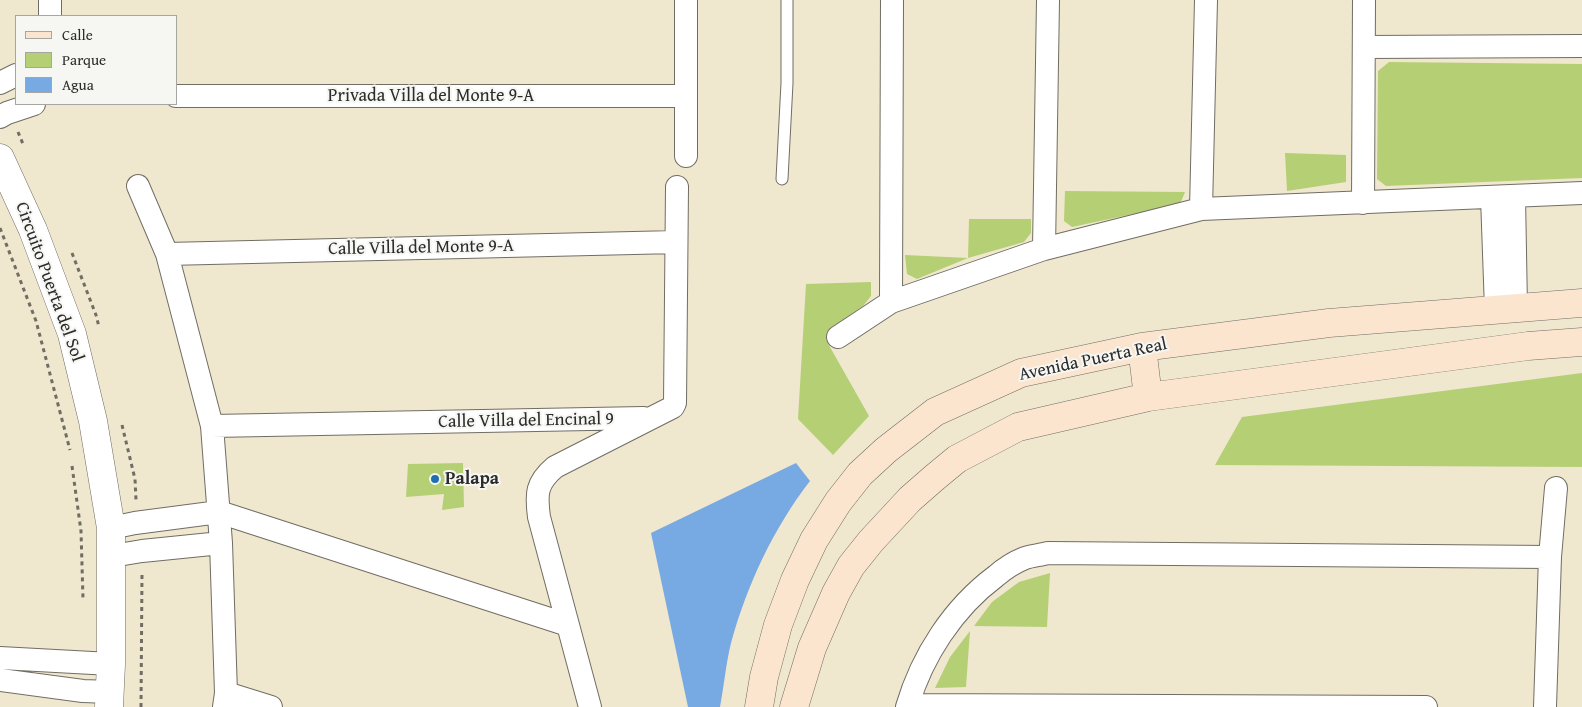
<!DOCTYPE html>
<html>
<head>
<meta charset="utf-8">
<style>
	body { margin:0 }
	#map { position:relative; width:1582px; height:707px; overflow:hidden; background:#f0e7cf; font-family:"Gentium Book Plus",serif }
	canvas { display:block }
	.legend { position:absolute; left:15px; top:15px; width:162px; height:90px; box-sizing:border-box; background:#f6f6f2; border:1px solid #a5a5a2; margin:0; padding:6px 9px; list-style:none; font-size:15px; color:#2b2b2b }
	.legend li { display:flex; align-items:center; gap:10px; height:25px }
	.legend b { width:25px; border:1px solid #a5a5a2 }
</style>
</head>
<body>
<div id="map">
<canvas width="1582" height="707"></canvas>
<ul class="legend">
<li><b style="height:6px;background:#fbe5cf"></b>Calle</li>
<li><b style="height:14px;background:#b5cf75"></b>Parque</li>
<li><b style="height:14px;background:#77a9e2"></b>Agua</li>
</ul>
</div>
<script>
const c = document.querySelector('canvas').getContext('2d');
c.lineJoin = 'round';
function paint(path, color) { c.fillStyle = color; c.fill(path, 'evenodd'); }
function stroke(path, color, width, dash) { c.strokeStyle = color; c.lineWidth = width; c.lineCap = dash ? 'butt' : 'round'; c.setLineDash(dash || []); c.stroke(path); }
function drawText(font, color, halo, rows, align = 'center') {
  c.font = font + ' "Gentium Book Plus",serif'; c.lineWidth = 4; c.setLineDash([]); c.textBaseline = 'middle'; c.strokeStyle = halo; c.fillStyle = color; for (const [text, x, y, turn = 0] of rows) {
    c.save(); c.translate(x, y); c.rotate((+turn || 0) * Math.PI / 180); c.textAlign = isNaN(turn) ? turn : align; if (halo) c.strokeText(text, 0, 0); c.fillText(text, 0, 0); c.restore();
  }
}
const green = new Path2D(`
	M1389,62L1582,64V178L1386,186L1377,179L1378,71Z
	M1285,153L1346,155V182L1287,191Z
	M1065,191L1185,192L1180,204L1072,227L1064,221Z
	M969,219H1031V233L1024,242L968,258L917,279L907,274L905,255L968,258Z
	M871,282V296L863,306L832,327L826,340L869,416L833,455L798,419L806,284Z
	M1582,373V467L1215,465L1242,417Z
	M463,463L464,507L442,510L444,494L406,497L408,464Z
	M1050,573L1047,627L974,626L992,602L1019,582Z
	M970,631L966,687L935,688L950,657Z`);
const water = new Path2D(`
	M796,463L810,481C773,529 747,585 731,643C726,663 724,686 720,707H688L651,533Z`);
const path = new Path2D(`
	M18,132L23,144
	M0,228L36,321L70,450
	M72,253L96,315L99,327
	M122,425L135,479L136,500
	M72,466L81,531L83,599
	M141,707L142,573`);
const service = new Path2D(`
	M782,179L787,83V0`);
const minor = new Path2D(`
	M50,0V16
	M1364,47L1582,46
	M0,83L16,75
	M176,96H686
	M0,117L7,113L34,104
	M686,156V0
	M138,186L167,254L212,426L221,543L226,693L224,707
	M1514,196L1516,308
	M1492,197L1496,309
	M1363,203L1364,0
	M1201,209L1206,0
	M1044,249L1048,0
	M167,254L676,242
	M891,302L892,0
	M838,337L891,302L1044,249L1201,209L1582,193
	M212,426L644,418
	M111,528L135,523L219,512L568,625
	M112,556L142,551L221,543
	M0,658L111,664
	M0,680L83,691L110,692
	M226,693L271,707
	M908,705L1426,707
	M590,707L539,517C536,494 536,483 555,467L673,407L675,403L677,187
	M907,707C922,656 953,608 996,576C1004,569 1015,562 1025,558C1032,556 1040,555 1048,553L1550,557
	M1545,707L1550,557L1556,488`);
const tertiary = new Path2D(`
	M0,158L33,230L72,334L93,421L111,528V664L109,707`);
const secondary = new Path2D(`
	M1142,347L1148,397
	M759,707L764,677L778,625L795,580L814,540L838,502L860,474L886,450L935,412L1021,373L1142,347L1329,323L1582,303
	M794,707L812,648L836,593L851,566L871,541L910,499L934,478L957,459L1018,427L1148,397L1528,346L1582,342`);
const markers = [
	[435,479,5,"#1f6fb2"]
];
const streetNames = [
	["Privada Villa del Monte 9-A",431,96],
	["Calle Villa del Monte 9-A",421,248,-1],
	["Circuito Puerta del Sol",49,282,70],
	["Avenida Puerta Real",1093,360,-12],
	["Calle Villa del Encinal 9",526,421,-1]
];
const poiNames = [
	["Palapa",445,479]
];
paint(green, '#b5cf75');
paint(water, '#77a9e2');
stroke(service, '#706d64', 13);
stroke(minor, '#706d64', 24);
stroke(tertiary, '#706d64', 29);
stroke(secondary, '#706d64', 29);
stroke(path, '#706d64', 3, [4, 4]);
stroke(service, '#fff', 11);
stroke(minor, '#fff', 22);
stroke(tertiary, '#fff', 28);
stroke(secondary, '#fbe5cf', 28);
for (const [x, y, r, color] of markers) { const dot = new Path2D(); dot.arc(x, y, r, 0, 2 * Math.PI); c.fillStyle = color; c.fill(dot); stroke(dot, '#f6f6f2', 2); }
drawText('18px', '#2b2b2b', '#f6f6f2', streetNames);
drawText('bold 18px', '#2b2b2b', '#f6f6f2', poiNames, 'left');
</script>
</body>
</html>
